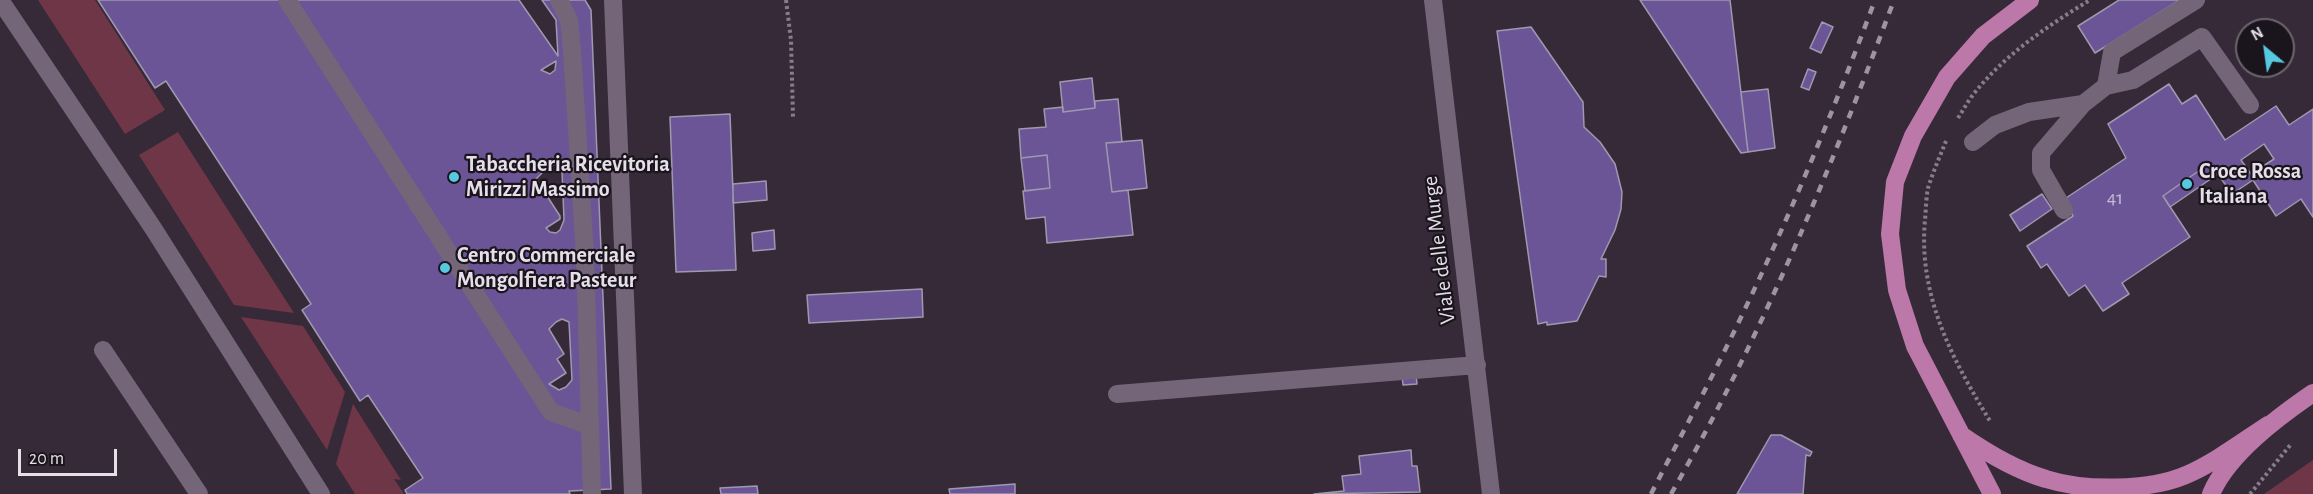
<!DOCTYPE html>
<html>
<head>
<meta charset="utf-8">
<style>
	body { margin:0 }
	#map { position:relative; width:2313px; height:494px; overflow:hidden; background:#362a39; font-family:"Alegreya Sans",sans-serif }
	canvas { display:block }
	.north { position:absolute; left:2235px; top:18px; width:60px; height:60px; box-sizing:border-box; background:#1a151c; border:2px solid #6c656e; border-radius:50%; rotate:331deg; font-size:16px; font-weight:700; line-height:24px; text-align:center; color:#e6dee8 }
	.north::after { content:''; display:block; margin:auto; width:21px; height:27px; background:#56c9e1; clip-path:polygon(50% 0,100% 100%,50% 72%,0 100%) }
	.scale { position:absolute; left:18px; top:449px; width:99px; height:27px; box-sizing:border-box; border:3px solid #e6dee8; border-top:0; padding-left:8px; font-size:18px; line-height:21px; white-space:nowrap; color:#e6dee8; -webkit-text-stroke:4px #1a151c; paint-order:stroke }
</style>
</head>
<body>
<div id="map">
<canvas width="2313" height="494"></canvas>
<div class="north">N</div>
<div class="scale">20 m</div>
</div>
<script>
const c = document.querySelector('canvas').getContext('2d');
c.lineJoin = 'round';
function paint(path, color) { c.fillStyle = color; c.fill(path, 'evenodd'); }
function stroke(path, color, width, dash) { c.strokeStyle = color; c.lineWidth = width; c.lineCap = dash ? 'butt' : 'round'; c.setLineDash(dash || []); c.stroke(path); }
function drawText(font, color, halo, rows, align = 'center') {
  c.font = font + ' "Alegreya Sans",sans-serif'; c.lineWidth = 4.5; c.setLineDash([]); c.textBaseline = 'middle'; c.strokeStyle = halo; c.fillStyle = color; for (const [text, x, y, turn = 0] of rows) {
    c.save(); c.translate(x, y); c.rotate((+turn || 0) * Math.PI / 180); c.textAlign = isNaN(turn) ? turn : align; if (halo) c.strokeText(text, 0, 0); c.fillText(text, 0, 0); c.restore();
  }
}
const green = new Path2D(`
	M38,0H95L165,110L125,134Z
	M178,132L294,313L234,305L139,155Z
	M241,317L303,326L345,392L327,450Z
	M353,404L401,480L394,479L404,494H355L336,464Z
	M2313,460V494H2264Z`);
const building = new Path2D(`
	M98,0H519L558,56L556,20L542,0H585L591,10L611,489L569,491L570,494H407L405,490L423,478L368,395L360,401L302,310L311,304L166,81L155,88ZM556,61L555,70L550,74L541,70ZM555,165L562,171L564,220L560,230L556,233L550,232L546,228L560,219V216L536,179L549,166ZM562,319L569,322L572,380L566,387L559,390L549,384L566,373L557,359L564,354L549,329L556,322Z
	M1640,0H1730L1748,152L1741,153Z
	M2119,0H2180L2095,53L2078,26Z
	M1822,22L1833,27L1821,53L1810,48Z
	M1531,27L1583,102L1584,127L1600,142L1615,164L1622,192L1621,209L1615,230L1601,259H1606V277L1599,276L1577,321L1547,325V322L1538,324L1497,31Z
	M1808,69L1816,72L1809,90L1801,87Z
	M1092,78L1095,108L1063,112L1060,82Z
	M2169,84L2182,104L2196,95L2225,140L2276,106L2289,125L2313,109V217L2301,199L2276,216L2253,180L2232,194L2210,163L2163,196L2190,237L2122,283L2129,294L2103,311L2085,285L2069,296L2047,264L2041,268L2027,246L2073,216L2063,200L2126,158L2108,124ZM2264,144L2274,159L2251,174L2241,160Z
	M1768,89L1775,148L1748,152L1741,92Z
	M1118,99L1122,142L1106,143L1112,192L1128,190L1133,235L1047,243L1045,217L1026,219L1023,191L1050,188L1047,155L1021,158L1019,129L1046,127L1044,109L1063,107V112L1095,108V101Z
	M730,114L736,270L676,272L670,117Z
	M1142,140L1147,188L1112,192L1106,143Z
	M1047,155L1050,188L1025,191L1021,158Z
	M2210,163L2218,174L2170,207L2163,196Z
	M766,181L767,200L733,203V184Z
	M2042,194L2052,209L2020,231L2010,215Z
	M774,230L775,249L753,251L752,233Z
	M922,289L923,317L809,323L807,295Z
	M1416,375L1417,384L1403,385L1402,376Z
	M1771,435H1781L1812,452L1810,456L1806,455L1803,494H1737Z
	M1411,450L1412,466H1417L1420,492L1314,494L1344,491L1342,476L1361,474L1359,456Z
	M1015,484V494H950L949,489Z
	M757,486L758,494H721L720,488Z`);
const path = new Path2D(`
	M786,0L791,40L793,117
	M1958,118C1964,109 1969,99 1976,91C2007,53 2049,25 2090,0
	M1946,141C1940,156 1933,172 1928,188C1926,198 1926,210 1925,220C1918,295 1952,359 1990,421
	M2250,494L2292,443`);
const minor = new Path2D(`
	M0,0L153,228L321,494
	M287,0L551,412L588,425
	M559,0L569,20L572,51L585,255L592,494
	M613,0L633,494
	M1433,0L1491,494
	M2106,86L2112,52L2196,0
	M1973,142L1995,125L2029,112L2083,104
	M2064,210L2041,170V153L2083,104L2106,86L2133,80L2202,37L2250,105
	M103,350L199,494
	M1117,394L1477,365`);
const major = new Path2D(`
	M1961,435C1987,453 2015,470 2046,479C2084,491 2149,491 2186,475C2214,463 2242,442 2268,425
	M1992,494L1915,346L1897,290L1890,234L1895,182L1913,136L1947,77L1983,36L2030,0
	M2211,494C2228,454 2278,417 2313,393`);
const rail = new Path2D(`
	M1651,494C1676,445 1702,397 1726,348C1782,235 1831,118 1875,0
	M1671,494C1761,338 1831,169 1894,0`);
const markers = [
	[454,177,6,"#56c9e1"],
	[2187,184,6,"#56c9e1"],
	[445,268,6,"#56c9e1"]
];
const numberNames = [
	["41",2115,198]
];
const poiNames = [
	["Tabaccheria Ricevitoria",466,164],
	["Mirizzi Massimo",466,189],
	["Croce Rossa",2199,171],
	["Italiana",2199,196],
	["Centro Commerciale",457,255],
	["Mongolfiera Pasteur",457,280]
];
const streetNames = [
	["Viale delle Murge",1439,250,-97]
];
paint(green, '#6e3647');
paint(building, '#6b5596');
stroke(building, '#9f99af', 1.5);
stroke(path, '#877d8a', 4, [3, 3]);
stroke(minor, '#746678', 18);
stroke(major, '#bb78a8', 18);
stroke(rail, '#9e94a0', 4.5, [8, 8]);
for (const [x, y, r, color] of markers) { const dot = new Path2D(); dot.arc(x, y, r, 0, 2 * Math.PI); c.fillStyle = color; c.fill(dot); stroke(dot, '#1a151c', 2); }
drawText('20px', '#c7bcd4', null, numberNames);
drawText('bold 22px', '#e6dee8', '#1a151c', poiNames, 'left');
drawText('22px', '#e6dee8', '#1a151c', streetNames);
</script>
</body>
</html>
